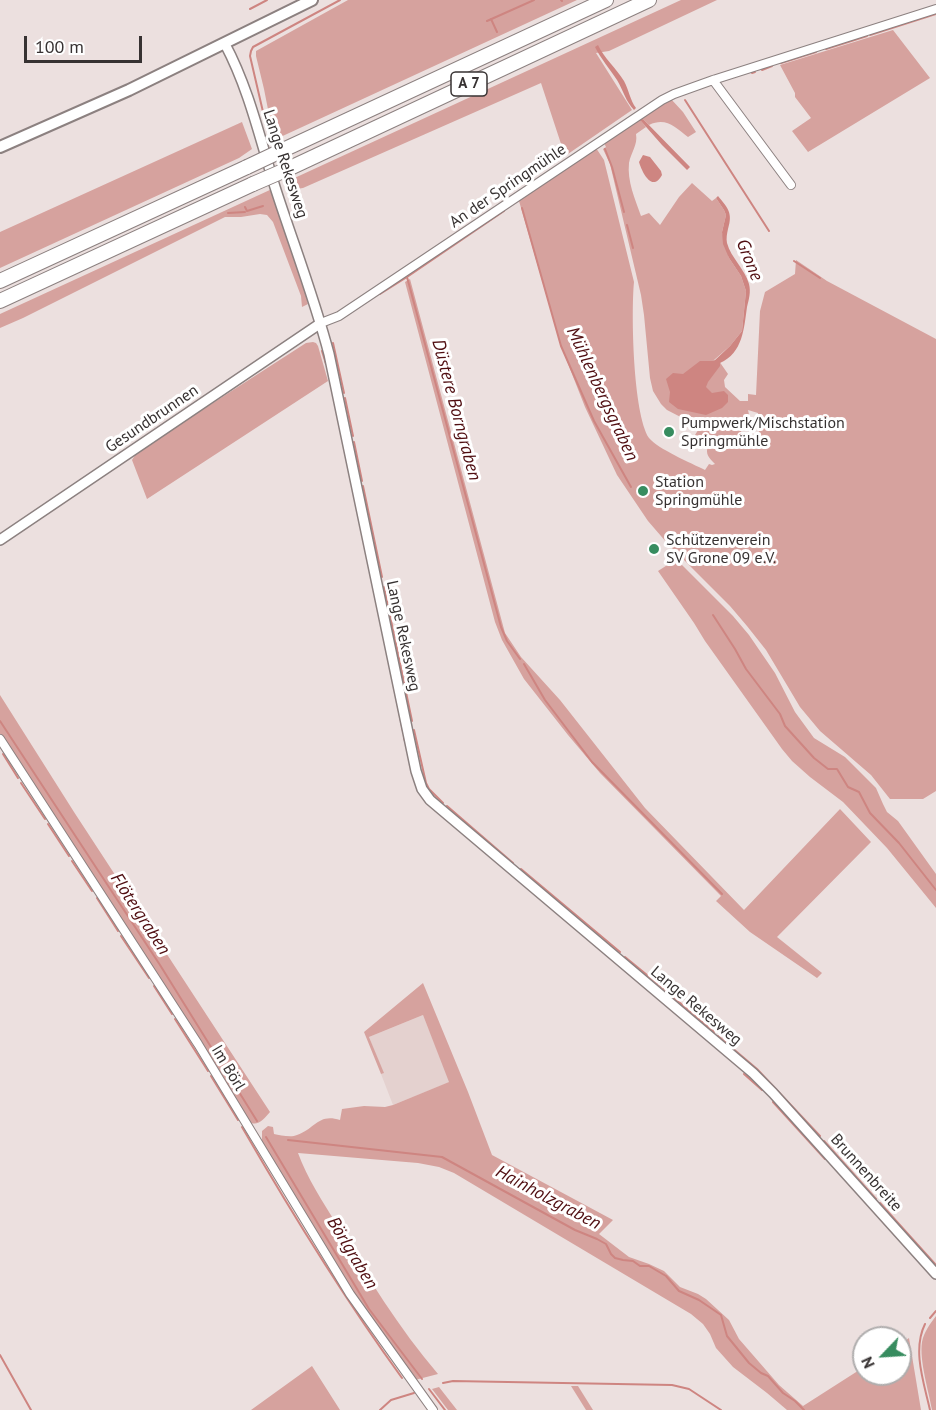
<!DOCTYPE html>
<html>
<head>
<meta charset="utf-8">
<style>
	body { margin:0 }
	#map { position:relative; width:936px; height:1410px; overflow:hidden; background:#ece0df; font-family:"PT Sans",sans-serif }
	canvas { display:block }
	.north { position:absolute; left:852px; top:1326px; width:60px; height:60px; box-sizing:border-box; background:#fff; border:2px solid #afadad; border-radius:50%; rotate:245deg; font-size:16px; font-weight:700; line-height:24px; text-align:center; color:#373232 }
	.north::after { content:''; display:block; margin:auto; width:21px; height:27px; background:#378c5f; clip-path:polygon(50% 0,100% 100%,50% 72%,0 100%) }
	.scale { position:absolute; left:24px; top:36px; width:118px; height:27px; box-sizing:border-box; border:3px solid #373232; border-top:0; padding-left:8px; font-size:18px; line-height:21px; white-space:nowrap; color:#373232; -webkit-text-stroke:4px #fff; paint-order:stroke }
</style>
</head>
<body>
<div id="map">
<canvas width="936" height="1410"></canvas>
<div class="north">N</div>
<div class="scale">100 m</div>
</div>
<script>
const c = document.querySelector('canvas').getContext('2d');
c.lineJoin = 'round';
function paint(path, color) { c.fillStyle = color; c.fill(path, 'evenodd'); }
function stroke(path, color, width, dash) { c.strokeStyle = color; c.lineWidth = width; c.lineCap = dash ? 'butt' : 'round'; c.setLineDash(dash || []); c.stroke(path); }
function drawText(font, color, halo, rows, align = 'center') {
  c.font = font + ' "PT Sans",sans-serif'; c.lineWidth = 6; c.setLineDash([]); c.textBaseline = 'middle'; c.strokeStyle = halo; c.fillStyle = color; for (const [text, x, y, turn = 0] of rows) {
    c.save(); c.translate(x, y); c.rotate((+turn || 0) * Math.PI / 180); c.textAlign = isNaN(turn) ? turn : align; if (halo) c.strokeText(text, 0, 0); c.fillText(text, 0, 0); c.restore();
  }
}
const built = new Path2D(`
	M423,1015L450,1082L393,1105L381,1074L383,1073L369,1037Z`);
const green = new Path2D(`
	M348,0H577L274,140L264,89L256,56V51Z
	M681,0H717L609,51L596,53L632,110L565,156L541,83L303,188L290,190L288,181Z
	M893,30L930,78L808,152L792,131L811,118L795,97V93L780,65Z
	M671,99L683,112L696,132L688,137C675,127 666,117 649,125L643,119L641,121L646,127L636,134C638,145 631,152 629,163C627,181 635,199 641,216L649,213L660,225L679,197L692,183L712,201L716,198L724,210L726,215L722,232L729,258L741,276L746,291L742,331L730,346L714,360L719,361L728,374L724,380L725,387L740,401H748V394L756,395L760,311L765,292L795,274L796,260L827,281L936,339V791L923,799H890L871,775L820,731L800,707L766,650L747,626L730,606L667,543L648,521L617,475L585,407L561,346L519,201L596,148L604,160L634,282C631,313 633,413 649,438C658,449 691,463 705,470L709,464L712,465L715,464C709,458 705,454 708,446L695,435L700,427L667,410L661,404L653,391L650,378L644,315L641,295L610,164L603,149L606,147L604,143ZM748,410L758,413L759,433L745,443L741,431L750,419Z
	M242,122L252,149L239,158L0,268V232Z
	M272,189L301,277L308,304L302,307L301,296L273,222L267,215L260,214L241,217H225L23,318L0,328V314Z
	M410,279L505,633L521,657L560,700L645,808L744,910L840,809L871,842L777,937L822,973L817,978L750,932L716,901L721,896L600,773L568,735L524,679L502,640L495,622L405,282Z
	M313,342L316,343L318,346L328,381L147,499L132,460L137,452L306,343Z
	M674,557L733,616L749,635L775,673L795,712L814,738L845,757L876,788L883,804L887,812L898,821L936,874V908L887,848L843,802L810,777L792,761L782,749L705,641L694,623L658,571L672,562Z
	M0,695L74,812L270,1112C264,1119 258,1127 249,1122L193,1031L0,734Z
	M423,983L468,1092L492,1155L613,1220L599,1234L629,1257L649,1264L664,1271L680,1287L698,1294L706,1299L729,1320L739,1339L779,1385L803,1406L864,1367V1374H900V1344L909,1338L921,1410H787L767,1393L733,1367L716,1348L710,1334L703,1324L691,1314L454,1173L439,1167L418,1163L298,1153C307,1178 323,1202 337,1225C367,1277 399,1328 438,1374L415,1380L366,1314L262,1144V1131L268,1126L273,1127L274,1134C280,1135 291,1138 297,1135C315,1129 318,1113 340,1120L342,1109L364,1106L385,1107L393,1105L449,1082L423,1015L369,1037L384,1073L381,1074L364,1032Z
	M936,1316V1410H932C929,1392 919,1360 922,1342C924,1332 930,1324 936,1316Z
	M312,1366L340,1410H251Z
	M571,1386H578L593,1410H586Z
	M439,1387L457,1410H448L432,1389Z`);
const water = new Path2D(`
	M598,45C604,58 616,68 624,81C629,90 630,100 636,108L634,110C626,102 623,90 617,80C610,69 601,59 595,47Z
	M643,119L690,167L687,170L662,145L640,120Z
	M643,155L650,157L661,171L662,175C652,193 642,172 639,162Z
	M718,196C728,208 733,213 728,229C727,234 726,238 727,243C731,258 745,269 749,284C751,292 749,299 747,307C744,328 743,353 720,363V366L708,382L706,387L712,393L724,391L728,395V402L722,408L706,415L678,409L669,402L670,392L666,379L673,373L683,374L700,361H714L730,346L742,331L746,291L741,276L729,258L723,244L722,232L726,215L724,210L716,198Z`);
const stream = new Path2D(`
	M561,0L562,1
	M250,9L267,0
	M491,19L497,32
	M487,21L534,0
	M870,35L936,14
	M826,49L867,36
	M781,63L816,52
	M762,70L772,66
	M752,73L755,72
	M685,100L769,231
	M267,129L250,56L251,51L253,47L340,0
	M605,149L612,167L624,212
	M245,207L247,211L263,206
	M522,208L561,346L594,421L631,487
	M504,211L407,277L501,627L507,641L520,659
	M228,213L245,212
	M627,225L633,248
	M794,261L820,278
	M380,294L407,277
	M333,343L344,393
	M322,351L326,364
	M345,398L353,436
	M354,442L362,481
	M363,486L382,577
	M384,587L412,721
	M713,615L735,649L746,669L780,714L785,726L814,758L828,769H837L848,787L859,792L870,813L899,843L936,890
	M524,664L545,700L592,762L722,894
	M391,672L403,731
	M0,721L160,965L257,1121
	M414,730L426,783L429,789L443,803
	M404,738L405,741
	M3,754L18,778
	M21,783L45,819
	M447,806L513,863
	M48,824L69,856
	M72,861L92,891
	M521,869L620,952
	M97,898L118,931
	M121,936L149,978
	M625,957L669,993
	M154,986L172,1014
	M673,997L714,1032
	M175,1019L208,1071
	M718,1036L757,1069L820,1136
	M744,1074L762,1090
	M211,1076L238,1120
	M773,1102L825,1159
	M242,1127C291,1212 344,1298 402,1378
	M266,1137L369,1309L422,1379
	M288,1140L442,1157L575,1230L597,1239L606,1244L611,1254L615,1258L623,1260L633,1261L640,1266H649L666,1276L679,1291L699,1300L721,1315L727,1336L749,1363L761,1373L768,1376L783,1393L795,1401L804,1410
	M824,1141L876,1199
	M880,1203L936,1265
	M930,1318L936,1311
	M925,1324C912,1350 924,1383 930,1410
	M0,1355L31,1410
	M443,1383L453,1381L672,1385L689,1389L721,1410
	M429,1389L445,1410
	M380,1410L391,1400L414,1393`);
const minor = new Path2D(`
	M713,80L791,185
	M321,323L339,316L662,100L674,94L713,80L936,9
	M0,739L198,1044L350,1294L433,1410`);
const tertiary = new Path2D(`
	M225,44C249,89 260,139 275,187C293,243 314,297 329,354L416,771L422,789L430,800L753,1073L773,1093L936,1274
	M0,540L321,323`);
const secondary = new Path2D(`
	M0,147L129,90L312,0`);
const motorway = new Path2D(`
	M283,150L606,0
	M290,168L649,0
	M0,281L247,167
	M0,301L253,184`);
const motorwayBridge = new Path2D(`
	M247,167L283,150
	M253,184L290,168`);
const markers = [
	[669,432,6,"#378c5f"],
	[643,491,6,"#378c5f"],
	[654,549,6,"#378c5f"]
];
const shields = [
	[469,84,36]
];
const shieldNames = [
	["A 7",469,84]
];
const streetNames = [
	["Lange Rekesweg",285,164,72],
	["An der Springmühle",508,186,-34],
	["Gesundbrunnen",152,419,-34],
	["Lange Rekesweg",403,636,78],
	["Lange Rekesweg",696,1006,40],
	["Im Börl",228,1068,59],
	["Brunnenbreite",866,1173,48]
];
const poiNames = [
	["Pumpwerk/Mischstation",681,423],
	["Springmühle",681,441],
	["Station",655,482],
	["Springmühle",655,500],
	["Schützenverein",666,540],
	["SV Grone 09 e.V.",666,558]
];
const waterNames = [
	["Grone",749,260,68],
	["Mühlenbergsgraben",602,394,65],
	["Düstere Borngraben",456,410,75],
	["Flötergraben",140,914,57],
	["Hainholzgraben",548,1198,28],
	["Börlgraben",352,1253,59]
];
paint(built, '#e4d1cf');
paint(green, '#d6a29e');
paint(water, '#ce8581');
stroke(stream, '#ce8581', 2);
stroke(minor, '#8c8180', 10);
stroke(tertiary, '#8c8180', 12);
stroke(secondary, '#8c8180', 14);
stroke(motorway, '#8c8180', 16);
stroke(minor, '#fff', 8);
stroke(tertiary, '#fff', 9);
stroke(secondary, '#fff', 10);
stroke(motorway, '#fff', 14);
stroke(motorwayBridge, '#8c8180', 16, []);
stroke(motorwayBridge, '#fff', 14);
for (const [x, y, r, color] of markers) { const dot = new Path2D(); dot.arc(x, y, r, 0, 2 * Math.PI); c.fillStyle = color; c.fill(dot); stroke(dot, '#fff', 2); }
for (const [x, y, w] of shields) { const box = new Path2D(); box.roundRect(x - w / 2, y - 12, w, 24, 4.5); c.fillStyle = '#fff'; c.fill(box); stroke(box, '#373232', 1.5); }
drawText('bold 15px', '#373232', null, shieldNames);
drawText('16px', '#373232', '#fff', streetNames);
drawText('16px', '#373232', '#fff', poiNames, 'left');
drawText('italic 18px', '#500e11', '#fff', waterNames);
</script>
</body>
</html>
